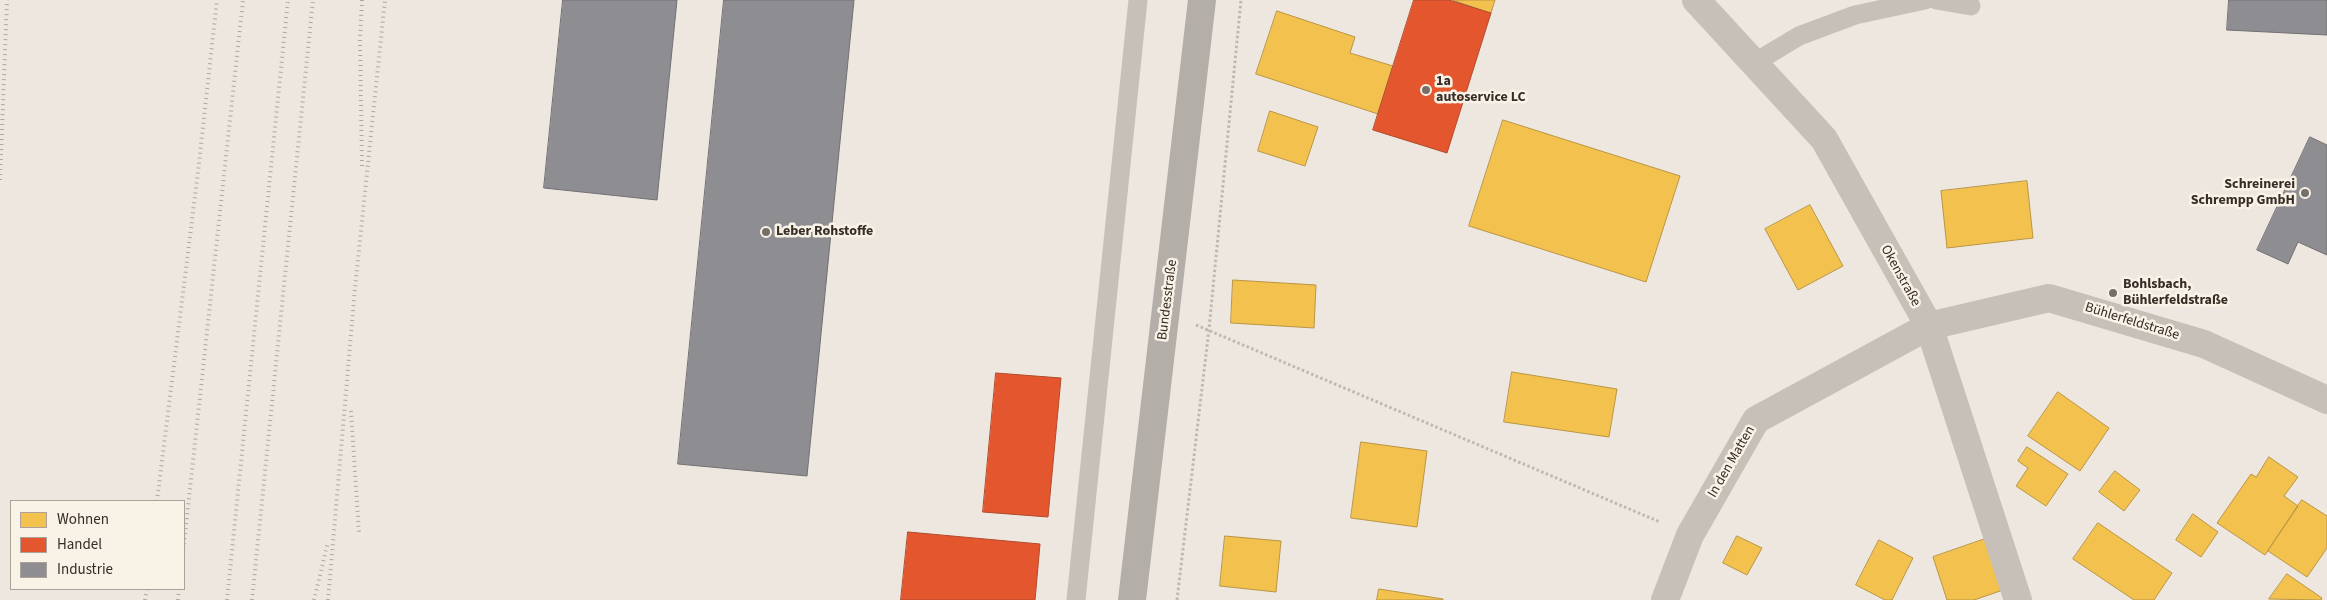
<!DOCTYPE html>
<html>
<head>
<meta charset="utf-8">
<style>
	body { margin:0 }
	#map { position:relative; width:2327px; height:600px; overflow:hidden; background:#ede7e0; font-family:"Source Sans 3",sans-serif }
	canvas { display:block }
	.legend { position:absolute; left:10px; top:500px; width:175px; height:90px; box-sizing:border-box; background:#f9f2e7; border:1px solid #aba39a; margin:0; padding:6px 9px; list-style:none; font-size:15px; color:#362d27 }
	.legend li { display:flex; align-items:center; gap:10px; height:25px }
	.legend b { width:25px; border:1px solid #aba39a }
</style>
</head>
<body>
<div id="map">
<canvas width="2327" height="600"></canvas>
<ul class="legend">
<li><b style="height:14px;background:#f2c14e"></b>Wohnen</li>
<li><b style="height:14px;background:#e4572e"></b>Handel</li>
<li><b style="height:14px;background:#8d8d92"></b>Industrie</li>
</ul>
</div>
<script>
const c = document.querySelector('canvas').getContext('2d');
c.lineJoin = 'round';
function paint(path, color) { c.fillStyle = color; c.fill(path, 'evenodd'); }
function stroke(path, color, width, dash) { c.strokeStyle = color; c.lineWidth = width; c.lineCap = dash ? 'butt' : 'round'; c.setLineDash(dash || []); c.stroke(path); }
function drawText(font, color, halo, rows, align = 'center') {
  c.font = font + ' "Source Sans 3",sans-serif'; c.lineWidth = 5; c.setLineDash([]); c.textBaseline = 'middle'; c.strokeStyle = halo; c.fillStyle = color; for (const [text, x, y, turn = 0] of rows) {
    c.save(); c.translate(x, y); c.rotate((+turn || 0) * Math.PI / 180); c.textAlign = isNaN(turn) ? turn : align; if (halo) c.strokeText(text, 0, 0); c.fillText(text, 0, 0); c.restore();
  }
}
const homes = new Path2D(`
	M1453,0H1495L1491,13Z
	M1277,11L1355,37L1350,53L1393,66L1378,114L1256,74Z
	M1270,111L1318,127L1305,166L1258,151Z
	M1503,120L1680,176L1646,282L1469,226Z
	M2027,181L2033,238L1947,248L1941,191Z
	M1810,205L1843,266L1798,290L1765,229Z
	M1233,280L1316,285L1314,328L1231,323Z
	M1512,372L1617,389L1609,437L1504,422Z
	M2058,392L2109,428L2080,471L2028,436Z
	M1361,442L1427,451L1417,527L1351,518Z
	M2027,447L2068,474L2046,506L2016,486L2028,468L2018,461Z
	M2269,457L2298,477L2284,496L2298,506L2265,555L2217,523L2251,474L2256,477Z
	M2115,471L2140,490L2124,511L2099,492Z
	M2302,500L2327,516V548L2307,577L2268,551Z
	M2193,514L2218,532L2201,557L2176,540Z
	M2098,523L2172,573L2154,600H2134L2073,559Z
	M1225,536L1281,541L1276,592L1220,586Z
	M1737,536L1762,548L1747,575L1723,563Z
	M1985,539L2003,590L1974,600H1947L1933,557Z
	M1879,540L1913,558L1892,600H1885L1856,585Z
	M2287,574L2322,598L2321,600L2269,599Z
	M1379,589L1443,599V600H1377Z`);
const shops = new Path2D(`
	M1414,0H1449L1491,13L1447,153L1373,130Z
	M996,373L1061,378L1048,517L983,512Z
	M908,532L1040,544L1035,600H901Z`);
const industry = new Path2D(`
	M563,0H677L657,200L544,188Z
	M724,0H854L807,476L678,464Z
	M2229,0H2327V35L2227,30Z
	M2310,137L2327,145V255L2298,242L2288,264L2257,250Z`);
const path = new Path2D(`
	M1196,325L1660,522
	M1177,600L1209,329L1241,0`);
const service = new Path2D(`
	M1936,0L1971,6
	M1754,63L1799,36L1855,15L1925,0
	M1076,600L1138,0`);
const minor = new Path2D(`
	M1696,0L1824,139L1929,326L2018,600
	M1665,600L1690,535L1756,420L1929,326L2049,298L2204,344L2327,400`);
const primary = new Path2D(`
	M1132,600L1202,0`);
const rail = new Path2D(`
	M362,0L360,38L362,167
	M0,180L7,0
	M351,411L359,533
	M157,501L198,172L217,0
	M184,544L243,0
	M145,600L147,589
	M178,600L179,589
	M227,600L288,0
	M252,600L313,0
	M314,600L328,542
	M328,600L355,288L385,0`);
const markers = [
	[1426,90,5,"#766e68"],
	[2305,193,5,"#766e68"],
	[766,232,5,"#766e68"],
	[2113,293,5,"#766e68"]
];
const poiNames = [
	["1a",1436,82],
	["autoservice LC",1436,98],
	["Schreinerei",2295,185,"right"],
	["Schrempp GmbH",2295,201,"right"],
	["Leber Rohstoffe",776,232],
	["Bohlsbach,",2123,285],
	["Bühlerfeldstraße",2123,301]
];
const streetNames = [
	["Okenstraße",1900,276,61],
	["Bundesstraße",1168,300,-83],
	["Bühlerfeldstraße",2132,322,17],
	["In den Matten",1732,462,-60]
];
paint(homes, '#f2c14e');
stroke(homes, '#ba9542', 1);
paint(shops, '#e4572e');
stroke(shops, '#b04a2c', 1);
paint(industry, '#8d8d92');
stroke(industry, '#737072', 1);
stroke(path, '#beb8b2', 3, [2.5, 2.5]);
stroke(service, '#c6c0b9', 19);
stroke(minor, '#c6c0b9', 28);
stroke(primary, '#b4aea9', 28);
stroke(rail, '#ada8a4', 4, [1, 4]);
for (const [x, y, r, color] of markers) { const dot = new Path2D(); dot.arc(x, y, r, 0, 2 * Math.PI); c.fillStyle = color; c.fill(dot); stroke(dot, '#f9f2e7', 2); }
drawText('bold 14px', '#362d27', '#f9f2e7', poiNames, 'left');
drawText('14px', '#362d27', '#f9f2e7', streetNames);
</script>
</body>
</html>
